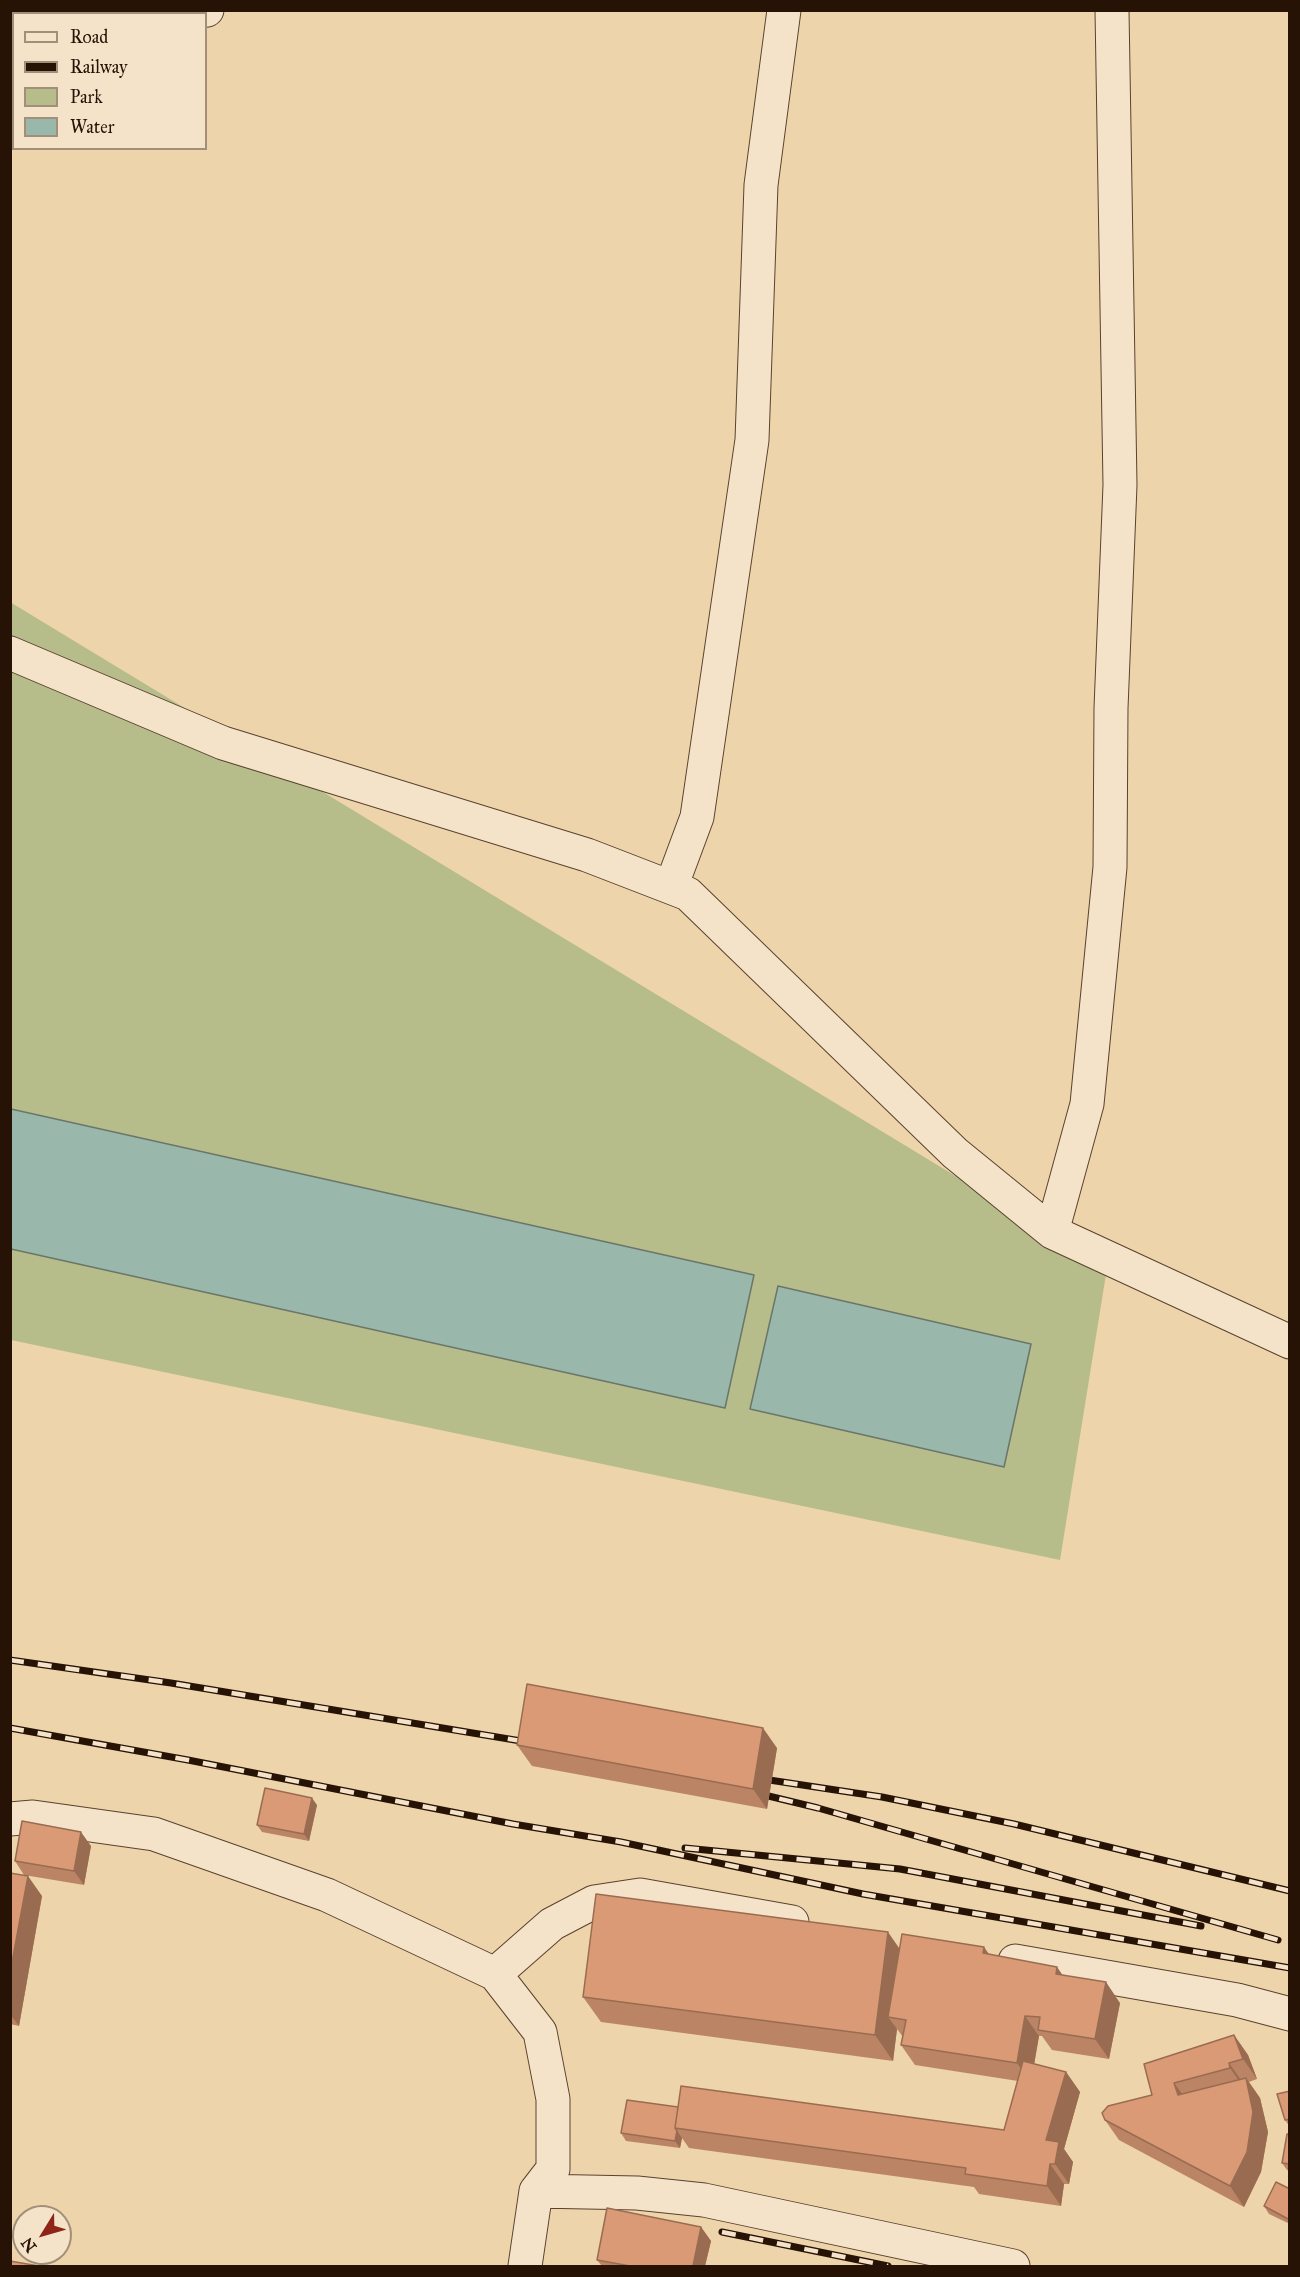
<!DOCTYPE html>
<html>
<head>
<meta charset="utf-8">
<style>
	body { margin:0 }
	#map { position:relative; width:1300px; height:2277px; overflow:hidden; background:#eed4aa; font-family:"IM FELL Great Primer",serif }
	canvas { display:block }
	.frame { position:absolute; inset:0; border:12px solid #271206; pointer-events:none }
	.legend { position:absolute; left:12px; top:12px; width:195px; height:138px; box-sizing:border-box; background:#f4e3c8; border:2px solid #a28f7a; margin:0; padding:8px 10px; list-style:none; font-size:18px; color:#271206 }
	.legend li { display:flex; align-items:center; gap:12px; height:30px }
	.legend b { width:30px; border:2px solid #a28f7a }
	.north { position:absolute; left:12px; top:2205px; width:60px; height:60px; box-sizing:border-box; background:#f4e3c8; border:2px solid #a28f7a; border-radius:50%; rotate:233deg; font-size:16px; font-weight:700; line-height:24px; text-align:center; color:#271206 }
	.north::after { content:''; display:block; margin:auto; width:21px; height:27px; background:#8f2418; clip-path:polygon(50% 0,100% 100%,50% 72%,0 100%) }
</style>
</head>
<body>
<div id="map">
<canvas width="1300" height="2277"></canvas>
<div class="frame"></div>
<ul class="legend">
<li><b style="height:8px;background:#f4e3c8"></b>Road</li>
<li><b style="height:8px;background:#271206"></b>Railway</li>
<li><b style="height:16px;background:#b6bd8a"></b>Park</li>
<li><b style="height:16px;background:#99b8ab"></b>Water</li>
</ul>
<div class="north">N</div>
</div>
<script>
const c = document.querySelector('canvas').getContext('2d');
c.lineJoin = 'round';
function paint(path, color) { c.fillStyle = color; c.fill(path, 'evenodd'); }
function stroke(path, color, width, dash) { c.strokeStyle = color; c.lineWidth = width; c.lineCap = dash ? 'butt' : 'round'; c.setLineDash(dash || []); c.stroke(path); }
const green = new Path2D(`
	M10,602L1107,1268L1060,1560L11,1340Z`);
const water = new Path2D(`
	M11,1109L754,1275L725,1408L11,1249Z
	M778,1286L1031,1344L1004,1467L750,1409Z`);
const minor = new Path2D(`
	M173,14L207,10
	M10,28H14
	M10,653L223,743L587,855L688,894L955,1153L1052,1232L1290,1342
	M671,887L697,817L752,440L761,185L784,10
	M1052,1232L1087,1104L1110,867L1111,708L1120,485L1112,10
	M10,1819L33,1817L154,1834L327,1895L495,1974L540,2032L553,2099V2169L536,2191
	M1015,1961L1237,2000L1290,2014
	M495,1974L552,1924L594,1902L640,1895L792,1922
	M525,2266L536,2191L637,2193L704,2200L1013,2266`);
const rail = new Path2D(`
	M10,1660L171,1683L533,1743
	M10,1728L188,1760L513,1824L621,1842L863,1894L1290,1968
	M756,1778L882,1797L1014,1824L1290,1891
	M752,1792L818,1808L1278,1940
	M685,1848L900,1869L1201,1926
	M722,2232L888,2266`);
const wall = new Path2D(`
	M517,1745L777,1748L767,1809L532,1766Z
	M317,1805L309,1841L262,1832L257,1825Z
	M91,1846L84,1885L24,1875L15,1861Z
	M10,1873L42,1896L19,2026L10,2024Z
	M899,1949L989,1954L1062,1975L1120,2003L1109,2059L1052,2050L1042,2036H1039L1034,2064L1066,2072L1080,2092L1064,2149L1073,2162L1069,2184H1064L1061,2206L979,2194L974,2187L689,2148L682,2138L680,2148L626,2141L621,2133L678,2107L1004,2130L1018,2081L915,2065L901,2045L903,2037L897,2029L893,2061L601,2022L583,1997Z
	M1234,2035L1248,2055L1257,2079L1249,2082L1260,2098L1268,2132L1261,2172L1244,2207L1119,2140L1105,2120L1152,2095Z
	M1290,2091V2127L1285,2120Z
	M1290,2134V2171L1287,2170L1282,2163Z
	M1290,2189V2224L1269,2214L1264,2206Z
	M701,2227L711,2241L705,2266H602L597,2260Z`);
const shadedWall = new Path2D(`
	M763,1728L777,1748L767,1809L753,1789Z
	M312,1798L317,1805L309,1841L304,1834Z
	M81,1832L91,1846L84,1885L74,1871Z
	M28,1876L42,1896L19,2026L10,2014V1973Z
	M888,1932L906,1958L888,2017L897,2029L893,2061L875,2035Z
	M984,1947L998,1967L983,1953Z
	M1057,1967L1071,1987L1056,1974Z
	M1106,1982L1120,2003L1109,2059L1095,2039Z
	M1025,2016L1039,2036L1031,2083L1017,2063Z
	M1234,2035L1248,2055L1257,2079L1243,2059Z
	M1229,2063L1243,2083L1244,2088L1230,2068Z
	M1066,2072L1080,2092L1064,2149L1073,2162L1069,2184L1055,2164L1046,2140Z
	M1246,2078L1260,2098L1268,2132L1261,2172L1244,2207L1230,2186Z
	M1174,2083L1189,2103L1178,2095Z
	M677,2131L682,2138L680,2148L675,2141Z
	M1050,2164L1064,2184L1061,2206L1047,2186Z
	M701,2227L711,2241L705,2266H693Z`);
const building = new Path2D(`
	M527,1684L763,1728L753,1789L517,1745Z
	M265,1788L312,1798L304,1834L257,1825Z
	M22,1821L81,1832L74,1871L15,1861Z
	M10,1873L28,1876L10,1973Z
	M596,1894L888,1932L875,2035L583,1997Z
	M902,1934L984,1947L983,1953L1057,1967L1056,1974L1106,1982L1095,2039L1038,2030L1040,2017L1025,2016L1017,2063L901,2045L906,2020L888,2017Z
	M1234,2035L1243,2059L1229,2063L1230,2068L1174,2083L1178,2095L1246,2078L1253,2112L1247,2152L1230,2186L1105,2120L1102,2113L1108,2106L1152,2095L1144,2064Z
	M1023,2061L1066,2072L1046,2140L1059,2142L1055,2164H1050L1047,2186L965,2174L966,2168L675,2128L681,2086L1004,2130Z
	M1290,2091V2119L1285,2120L1277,2094Z
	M627,2100L678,2107L675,2128L677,2131L675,2141L621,2133Z
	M1287,2134H1290V2164L1282,2163Z
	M1276,2182L1290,2189V2220L1264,2206Z
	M607,2208L701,2227L693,2266H630L597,2260Z
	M10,2261L39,2266H10Z`);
paint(green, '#b6bd8a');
paint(water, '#99b8ab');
stroke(water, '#6b7669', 1.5);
stroke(minor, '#59422f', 35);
stroke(minor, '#f4e3c8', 33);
stroke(rail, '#271206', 7);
stroke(rail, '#f4e3c8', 4.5, [14]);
paint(wall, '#bb8465');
paint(shadedWall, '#996c52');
paint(building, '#da9a75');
stroke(building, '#996c52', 1.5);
</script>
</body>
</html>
